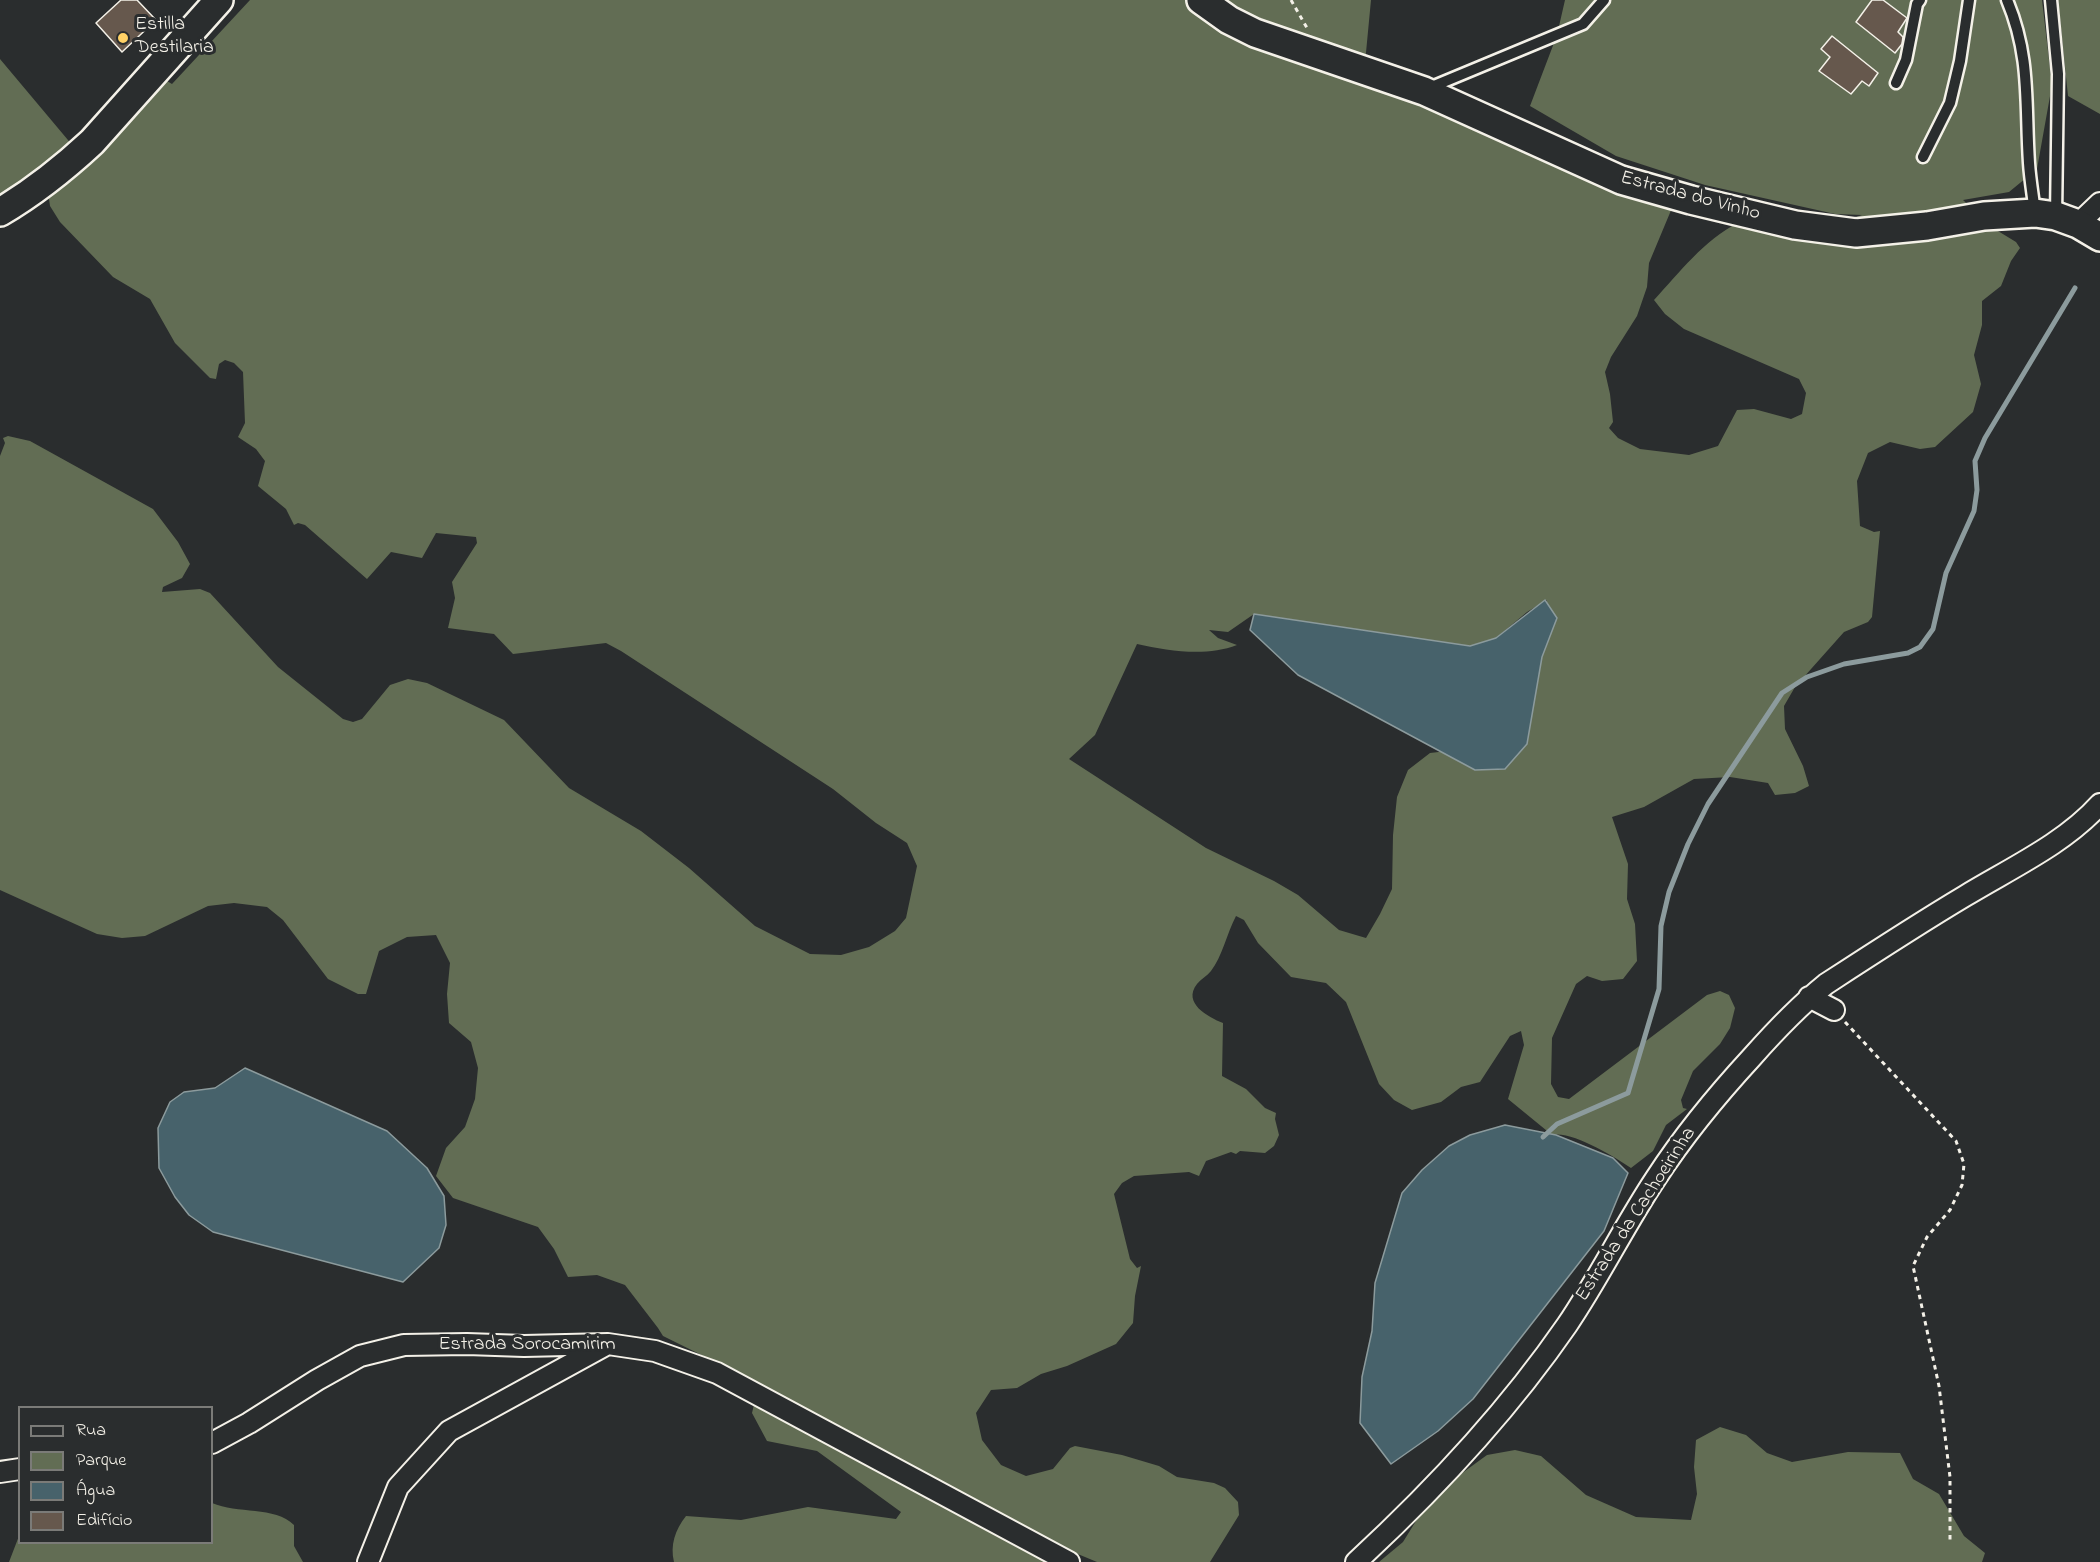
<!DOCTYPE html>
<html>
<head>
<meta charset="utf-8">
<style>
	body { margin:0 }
	#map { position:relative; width:2100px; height:1562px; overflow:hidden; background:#2a2d2e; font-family:"Indie Flower",sans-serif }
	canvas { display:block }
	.legend { position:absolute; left:18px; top:1406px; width:195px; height:138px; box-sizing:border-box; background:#2a2d2e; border:2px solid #7b7b78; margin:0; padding:8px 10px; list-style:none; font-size:18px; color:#f4f1e8 }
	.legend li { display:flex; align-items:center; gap:12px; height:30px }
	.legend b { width:30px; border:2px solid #7b7b78 }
</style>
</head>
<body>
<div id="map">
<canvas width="2100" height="1562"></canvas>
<ul class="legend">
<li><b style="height:8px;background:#2a2d2e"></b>Rua</li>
<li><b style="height:16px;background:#626d54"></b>Parque</li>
<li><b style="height:16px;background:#47626b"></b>Água</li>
<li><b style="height:16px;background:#66584d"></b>Edifício</li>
</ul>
</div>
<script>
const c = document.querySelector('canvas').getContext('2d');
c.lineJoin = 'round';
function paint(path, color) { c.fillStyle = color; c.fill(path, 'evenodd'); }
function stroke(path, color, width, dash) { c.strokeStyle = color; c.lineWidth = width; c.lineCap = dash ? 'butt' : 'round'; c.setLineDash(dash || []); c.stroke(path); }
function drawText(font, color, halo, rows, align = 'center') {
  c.font = font + ' "Indie Flower",sans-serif'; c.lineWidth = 6; c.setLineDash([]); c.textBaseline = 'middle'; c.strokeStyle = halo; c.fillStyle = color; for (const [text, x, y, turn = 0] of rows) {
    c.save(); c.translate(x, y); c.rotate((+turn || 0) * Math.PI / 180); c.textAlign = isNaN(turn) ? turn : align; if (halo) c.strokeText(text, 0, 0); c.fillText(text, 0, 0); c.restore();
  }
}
const green = new Path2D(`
	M250,0H1185L1215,23L1420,98L1672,208L1649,263L1647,287L1637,316L1611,357L1605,372L1610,394L1613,422L1609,428L1618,438L1640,449L1689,455L1718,446L1737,410L1754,409L1791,419L1802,414L1806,393L1799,379L1684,329L1665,314L1654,300C1680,272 1704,240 1738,223H1840L1862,215L1835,214L1705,185L1616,156L1530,106L1557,35L1565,0H2042L2052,85L2037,169L2009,192L1963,200L1993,228L2016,242L2020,248L2011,261L2001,286L1982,301V325L1974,355L1981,384L1973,412L1935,447L1920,449L1890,442L1868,453L1857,481L1860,526L1874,532L1880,531L1872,617L1868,622L1844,632L1795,687L1784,706L1785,729L1803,766L1809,786L1795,793L1775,795L1768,783L1730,777L1694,779L1644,807L1612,817L1628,864L1627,899L1635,924L1637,961L1623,979L1602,981L1587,976L1576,984L1552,1038L1551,1084L1558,1097L1569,1099L1707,995L1720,991L1729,995L1735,1008L1730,1028L1720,1044L1693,1071L1681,1100L1683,1108L1687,1109L1666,1125L1653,1151L1631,1168C1615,1157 1571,1130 1552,1135L1508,1099L1524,1045L1521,1031L1510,1036L1480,1082L1461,1087L1441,1102L1412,1110L1394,1100L1379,1084L1346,1002L1326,983L1291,977L1258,943L1244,920L1236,916C1227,933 1222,957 1211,971C1207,976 1201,979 1197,984C1182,1003 1208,1017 1223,1023L1222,1076L1246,1089L1265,1108L1276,1113L1275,1119L1279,1135L1274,1146L1265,1153L1240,1151L1236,1154L1231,1152L1206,1161L1199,1176L1189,1172L1134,1176L1122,1183L1114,1194L1130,1259L1137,1268L1141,1266L1135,1296L1133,1323L1116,1344L1067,1366L1041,1374L1017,1388L991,1390L976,1413L982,1440L1001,1465L1026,1476L1053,1469L1070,1448L1075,1446L1122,1455L1159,1466L1177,1477L1214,1483L1225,1488L1238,1502L1239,1515L1210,1562H1097L1061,1547L1071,1562H674C670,1545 675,1530 686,1516L741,1520L808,1507L896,1519L901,1512L817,1451L767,1441L752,1413L758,1388L742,1375L663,1336L658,1328L625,1285L597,1275L568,1277L554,1249L538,1227L453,1198L436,1176L446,1148L465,1127L475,1099L478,1068L471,1042L449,1023L447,994L450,963L436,935L407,937L379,951L366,994H358L328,979L283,920L267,907L234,903L208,906L145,936L122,938L97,934L0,890V456L5,443L3,438L8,436L30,441L153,509L178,542L190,564L182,578L163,587L162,592L200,589L210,593L278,667L343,719L353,722L362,719L390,685L408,679L427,683L504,720L569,788L641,831L689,868L755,926L810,954L841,955L869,947L895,931L906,918L917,866L907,843L876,823L833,789L621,651L606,643L513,654L494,634L448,628L455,598L452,582L477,543L476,537L436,533L422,558L391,552L367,579L305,525L298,523L294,525L286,509L258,486L265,461L256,449L238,437L245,423L243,372L234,363L225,360L219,364L216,379L210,378L175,343L150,299L113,277L60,222L50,206L48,192L129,96L167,81L172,84ZM1547,600L1545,608L1456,750L1430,753L1408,770L1397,797L1393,835L1392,889L1380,914L1366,938L1339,930L1298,895L1274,881L1206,848L1069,759L1095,735L1137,644C1169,651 1206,657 1237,645L1218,638L1209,630L1228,632L1254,614L1470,646L1496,638L1527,612Z
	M1217,0H1371L1365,63L1260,28Z
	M2058,0H2100V114L2068,96Z
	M0,59L73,146L0,204Z
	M1720,1427L1746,1435L1767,1453L1792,1462L1848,1452L1900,1453L1913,1479L1939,1494L1964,1536L1985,1553L1982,1562H1379L1403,1542L1432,1495L1487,1455L1515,1450L1541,1456L1586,1495L1636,1517L1691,1520L1697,1494L1694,1467L1696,1440Z
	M212,1503C237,1514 275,1506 294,1525V1546L303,1562H9L19,1536L20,1542H212Z`);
const water = new Path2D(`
	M1545,600L1557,618L1542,657L1527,744L1505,769L1475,770L1298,675L1250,630L1254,614L1470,646L1496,638Z
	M245,1068L387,1131L427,1168L444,1196L446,1225L439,1248L403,1282L213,1232L189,1215L175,1197L159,1168L158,1128L170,1102L184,1092L215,1088Z
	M1505,1125L1556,1135L1613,1158L1628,1173L1604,1231L1473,1399L1438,1431L1391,1464L1360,1423L1362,1377L1372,1331L1375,1283L1402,1193L1422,1170L1449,1146L1470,1135Z`);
const stream = new Path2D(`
	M1543,1137L1557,1124L1628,1093L1659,989L1661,926L1669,892L1688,844L1708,804L1782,693L1807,677L1844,664L1908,653L1920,647L1933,629L1946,573L1974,511L1977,490L1975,461L1985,438L2075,288`);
const building = new Path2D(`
	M121,0H137L156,20L122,52L96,23Z
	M1872,0H1883L1907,18L1898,32L1903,37L1902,44L1895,53L1856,22Z
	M1832,36L1878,73L1869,86L1862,81L1851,94L1819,71L1830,57L1821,49Z`);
const path = new Path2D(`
	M1291,0L1307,28
	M1845,1022L1956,1141L1964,1164L1962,1185L1950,1210L1927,1237L1913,1266L1939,1386L1950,1477V1542`);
const lane = new Path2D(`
	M2007,0C2031,57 2025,103 2029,163C2030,179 2033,196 2035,213
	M2051,0L2058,74L2056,216
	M1896,83L1906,60L1917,4L1920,0
	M1429,88L1583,24L1604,0
	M1923,157L1950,103L1960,61L1969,0`);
const street = new Path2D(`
	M2078,224L2100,203
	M1809,997L1834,1010
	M212,1443L249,1423L317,1380L360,1356L404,1345L467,1344L524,1346L608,1344L655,1351L717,1373L1069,1562
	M0,1472L20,1469
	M368,1562L398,1487L449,1431L604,1346
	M1356,1562C1433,1491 1507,1412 1567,1325C1599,1278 1624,1226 1656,1178C1684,1135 1717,1095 1752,1057C1775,1031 1799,1006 1826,984C1872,954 1918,924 1965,896C2011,868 2064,844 2100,804`);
const secondary = new Path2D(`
	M1201,0L1229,20L1255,33L1424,91L1621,180L1691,200L1795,225L1856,233L1927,226L1984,216L2035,213L2056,216L2078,224L2100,237
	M0,212C34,192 64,168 92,142L219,0`);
const markers = [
	[123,38,6,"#ffd166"]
];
const poiNames = [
	["Estilla",135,26],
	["Destilaria",135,49]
];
const streetNames = [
	["Estrada do Vinho",1690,197,15],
	["Estrada da Cachoeirinha",1637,1215,-57],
	["Estrada Sorocamirim",527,1346]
];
paint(green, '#626d54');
paint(water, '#47626b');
stroke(water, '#8c9b9d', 1.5);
stroke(stream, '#8c9b9d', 5);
paint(building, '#66584d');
stroke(building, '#f4f1e8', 1.5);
stroke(lane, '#f4f1e8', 15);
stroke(street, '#f4f1e8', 24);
stroke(secondary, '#f4f1e8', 32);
stroke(path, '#f4f1e8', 3, [4.5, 4.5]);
stroke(lane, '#2a2d2e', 10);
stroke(street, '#2a2d2e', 20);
stroke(secondary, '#2a2d2e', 27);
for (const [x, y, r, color] of markers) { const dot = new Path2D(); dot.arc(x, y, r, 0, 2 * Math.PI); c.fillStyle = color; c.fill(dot); stroke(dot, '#2a2d2e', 2); }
drawText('20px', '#f4f1e8', '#2a2d2e', poiNames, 'left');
drawText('20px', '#f4f1e8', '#2a2d2e', streetNames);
</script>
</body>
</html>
